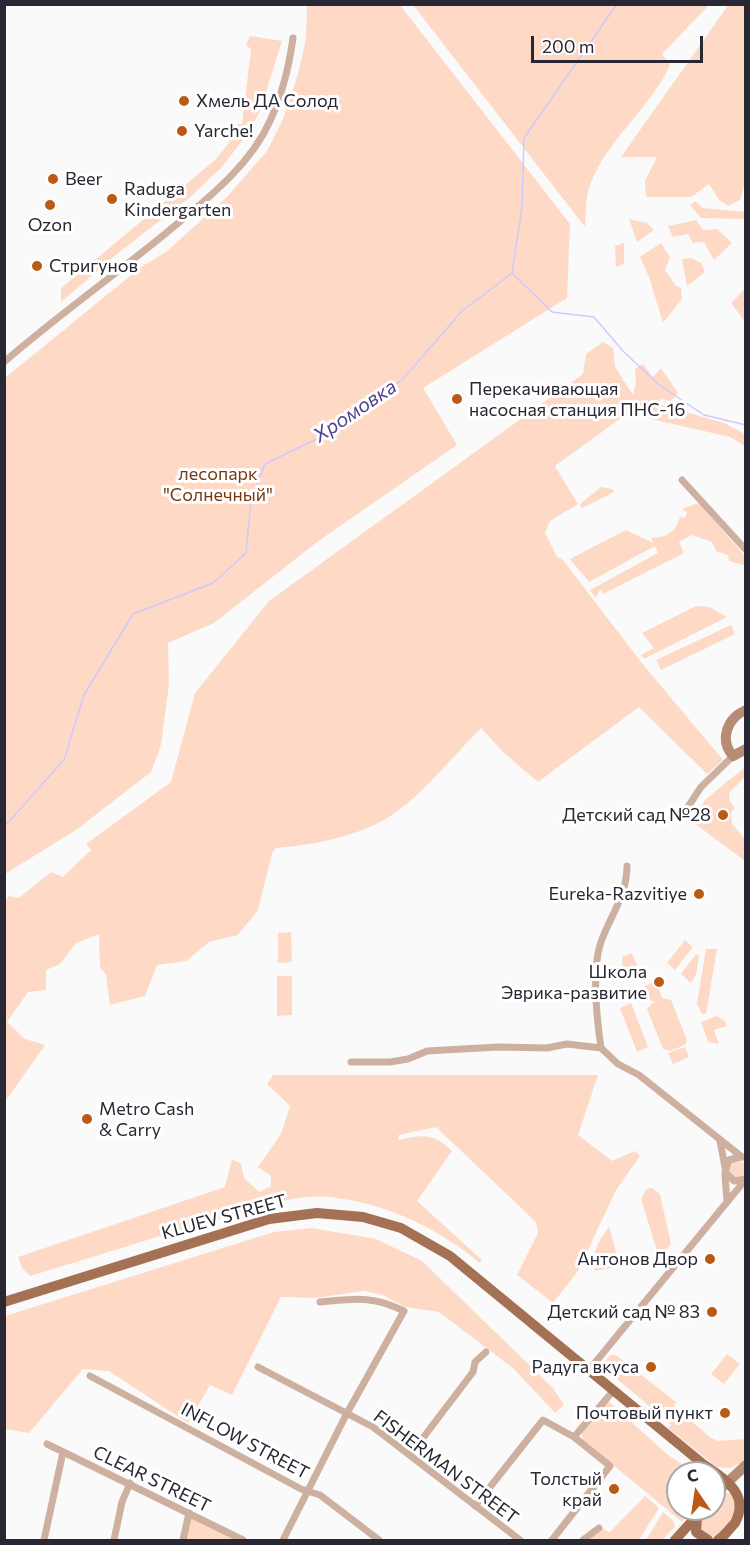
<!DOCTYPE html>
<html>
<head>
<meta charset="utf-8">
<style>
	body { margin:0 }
	#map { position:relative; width:750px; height:1545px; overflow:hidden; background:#fafafa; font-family:Commissioner,sans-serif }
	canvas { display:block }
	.frame { position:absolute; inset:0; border:6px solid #282733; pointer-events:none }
	.north { position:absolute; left:666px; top:1461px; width:60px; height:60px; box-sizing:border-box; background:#fff; border:2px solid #a9a9ad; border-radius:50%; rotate:347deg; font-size:16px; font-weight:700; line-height:24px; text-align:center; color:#282733 }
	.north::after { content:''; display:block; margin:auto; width:21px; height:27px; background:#ba5a16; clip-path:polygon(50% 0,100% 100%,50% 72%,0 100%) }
	.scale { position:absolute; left:531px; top:36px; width:172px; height:27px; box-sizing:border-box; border:3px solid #282733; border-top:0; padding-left:8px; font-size:18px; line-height:21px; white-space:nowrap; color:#282733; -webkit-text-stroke:4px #fff; paint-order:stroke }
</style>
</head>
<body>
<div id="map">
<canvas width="750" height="1545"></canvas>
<div class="frame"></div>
<div class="north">С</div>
<div class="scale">200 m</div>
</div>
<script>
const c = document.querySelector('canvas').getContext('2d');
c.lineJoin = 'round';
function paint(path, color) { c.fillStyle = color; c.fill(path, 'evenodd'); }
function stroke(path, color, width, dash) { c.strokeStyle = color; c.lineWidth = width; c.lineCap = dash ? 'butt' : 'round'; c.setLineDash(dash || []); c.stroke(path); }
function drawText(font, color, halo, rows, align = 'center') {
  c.font = font + ' Commissioner,sans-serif'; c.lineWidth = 6; c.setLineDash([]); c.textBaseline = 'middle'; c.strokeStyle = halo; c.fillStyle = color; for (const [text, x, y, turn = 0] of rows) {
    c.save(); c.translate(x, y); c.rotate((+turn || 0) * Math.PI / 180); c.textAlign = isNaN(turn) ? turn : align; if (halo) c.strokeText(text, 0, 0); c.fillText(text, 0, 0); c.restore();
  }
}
const green = new Path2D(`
	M729,4L745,5L746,176L741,199L729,206L719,200L709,184L691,197H646L645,181L657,157H621Z
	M307,5H400L570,224L567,298L423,388L457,445L317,542L214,623L168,643L169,684L161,745L151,772L76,830L5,874V378L141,267L166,252L227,197L267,151L283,119L298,74L306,39Z
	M413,5H709L662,54L670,65C650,109 607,139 590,185C585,197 586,214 585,227Z
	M250,36L282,41L260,111L249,132L222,167L189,198L117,254L61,302V288L215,160L229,143L237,124H242L251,49L246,45Z
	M695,201L703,208L745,212V219L701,218L690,205Z
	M629,219L647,223L654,230L637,242Z
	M696,220L703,230L717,229L732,243L714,260L704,242L693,243L688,234L673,237L668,226Z
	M624,243V264L616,267L615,246Z
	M661,243L670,257L665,270L676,286L681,288L682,299L663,323L649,277L640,257Z
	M691,258L701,263L705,272L687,286L682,259Z
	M745,289V322L731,303Z
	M603,342L613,348L615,367L633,395L636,383L635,369L643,364L653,377L661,368L678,393L671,401L661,399L658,404L724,423L745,434V446L730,437L651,419L639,405L555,466L578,504L550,521L545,533L557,557L563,560L641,662L723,760L707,774L639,707L538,782L503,752L481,728C457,752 426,790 399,810C366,835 317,845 276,848L272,853L258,910L238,935L209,942L186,961L157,965L145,996L110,1005L106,975L100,967L99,934L76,943L60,964L46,970V990L28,992L7,1022L25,1039L45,1045L5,1102V902L9,896L19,898L51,872L63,877L91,850L86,844L171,782L195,693L269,601L583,374L586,354Z
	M601,487L612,489L614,492L582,508L580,504Z
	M699,503L745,556L746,566L729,561L728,555L716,551L712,542L692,535L679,542L684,553L603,594L600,589L596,598L590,590L658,553L655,546L589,582L570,559L626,530L653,543L651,538C667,537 675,533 680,517L685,518L687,512L683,510L684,508Z
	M696,606L709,607L727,617L644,659L641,655L654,648L642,633Z
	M731,625L735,634L661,670L656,660Z
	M745,767V777L729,793L730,802L735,808L731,813L732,824L745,839V861L694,823L704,812L701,807L705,800Z
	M291,932L292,962L278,963V933Z
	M685,940L693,947L675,970L667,963Z
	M706,949H717L706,1014H702L697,1004Z
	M632,953L640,973L624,979L622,957Z
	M696,954L699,956L696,975L691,983L681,974Z
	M277,976H292V1015L277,1016Z
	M656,981L662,998L671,1000L687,1040L685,1045L670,1051L663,1049L647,1009L655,1001H651L645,986Z
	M631,1003L648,1047L637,1052L620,1008Z
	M717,1016L725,1021L727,1026L714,1030L719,1044L708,1042L701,1022Z
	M685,1047L689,1057L673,1064L668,1053Z
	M273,1075H598L578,1135L612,1161L635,1151L640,1156L616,1190L578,1271L553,1303L517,1275L538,1233L536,1222L436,1127L399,1135L398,1140C424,1135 432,1132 452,1151L417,1201L482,1260L480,1263C436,1227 386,1203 328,1197C293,1194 255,1209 222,1218C157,1236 94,1257 30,1276L22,1268L18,1257L225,1187L232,1159L241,1164L244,1178L259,1192L271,1186V1176L258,1167L281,1134L290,1106L267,1084Z
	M728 1169a9 9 0 1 1 18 0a9 9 0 1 1-18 0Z
	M652,1188L660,1194L671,1244L659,1257L641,1199L647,1189Z
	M609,1227L620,1266L595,1271C591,1252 599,1241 609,1227Z
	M312,1228L376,1239L422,1261L553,1388L564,1405L555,1413L514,1369L439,1312L405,1307L383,1295L364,1291L315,1298L281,1297L232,1395L210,1385L188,1423L109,1371L83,1369L29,1433L5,1429V1316L274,1232Z
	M727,1354L740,1364L724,1384L711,1374Z
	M610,1355H616L676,1402L674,1406L711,1438L718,1441L745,1439V1461L730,1468L717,1467L668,1428L671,1424L606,1370L604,1363Z
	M608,1401L668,1455L695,1473H678V1509H693L682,1522L583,1440L581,1431Z
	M726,1493H732L740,1510L720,1534L711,1537L702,1534L700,1520L709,1509H714V1503Z
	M645,1496L659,1508L639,1540H589L603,1529L610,1532Z
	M663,1512L673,1520L675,1527L662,1540H646Z
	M190,1517L239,1540H185Z`);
const stream = new Path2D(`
	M512,273L552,312L594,317L623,351L658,384L704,415L746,425
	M4,827L64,760L84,695L133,614L213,583L246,553L251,500L265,464L331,432L403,379L462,311L512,273L522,207L524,138L617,4`);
const street = new Path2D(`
	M4,362C56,317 112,277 165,234C203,202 249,168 270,121C282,95 289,67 293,38
	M682,480L746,550
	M678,816H682L701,787L733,756
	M601,1048C597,1020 592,972 600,945C609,917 627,897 627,866
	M351,1062H390L408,1059L427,1051L498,1047L547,1048L567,1044L601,1048L618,1064L639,1075L742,1157
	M720,1141L725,1167
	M740,1157L729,1160L725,1172L734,1181L746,1179
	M725,1175L727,1201
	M258,1367L373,1427L520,1540
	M589,1370L746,1179
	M90,1376L301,1489L320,1495L379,1540
	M574,1437L614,1390
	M47,1444L243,1540
	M410,1455L473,1372L475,1362L486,1352
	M475,1506L543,1420L574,1437L610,1466L552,1540
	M44,1540L63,1452
	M114,1540L122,1502L130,1483
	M183,1540L189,1513
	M283,1540L346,1415L404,1311C372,1295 354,1299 320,1302
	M583,1540L599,1528`);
const secondary = new Path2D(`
	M746,710C727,718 719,740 733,756L746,749
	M714,1495L746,1465`);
const primary = new Path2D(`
	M4,1302L269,1219L317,1213L363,1217L401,1228L450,1256L703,1464C726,1480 750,1494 735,1523C729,1529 725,1536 718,1540
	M697,1517L696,1532L708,1540
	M675,1540L703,1509`);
const markers = [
	[184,101,6,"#ba5a16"],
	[182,131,6,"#ba5a16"],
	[53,179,6,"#ba5a16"],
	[112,199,6,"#ba5a16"],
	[50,205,6,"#ba5a16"],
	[37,266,6,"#ba5a16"],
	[457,399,6,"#ba5a16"],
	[723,815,6,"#ba5a16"],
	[699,894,6,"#ba5a16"],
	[659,982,6,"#ba5a16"],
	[87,1119,6,"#ba5a16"],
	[710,1259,6,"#ba5a16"],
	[712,1312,6,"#ba5a16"],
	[651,1367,6,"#ba5a16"],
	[725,1413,6,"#ba5a16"],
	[614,1489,6,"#ba5a16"]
];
const poiNames = [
	["Хмель ДА Солод",196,101,"left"],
	["Yarche!",194,131,"left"],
	["Beer",65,179,"left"],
	["Raduga",124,189,"left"],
	["Kindergarten",124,210,"left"],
	["Ozon",50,225,"center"],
	["Стригунов",49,266,"left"],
	["Перекачивающая",469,389,"left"],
	["насосная станция ПНС-16",469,410,"left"],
	["Детский сад №28",711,815],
	["Eureka-Razvitiye",687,894],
	["Школа",647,972],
	["Эврика-развитие",647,993],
	["Metro Cash",99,1109,"left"],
	["& Carry",99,1130,"left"],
	["Антонов Двор",698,1259],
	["Детский сад № 83",700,1312],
	["Радуга вкуса",639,1367],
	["Почтовый пункт",713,1413],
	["Толстый",602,1479],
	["край",602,1500]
];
const parkNames = [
	["лесопарк",218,474],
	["\"Солнечный\"",218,495]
];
const streetNames = [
	["KLUEV STREET",224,1217,-15],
	["INFLOW STREET",245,1441,28],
	["FISHERMAN STREET",446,1467,37],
	["CLEAR STREET",152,1479,26]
];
const waterNames = [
	["Хромовка",355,411,-34]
];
paint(green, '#fedac6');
stroke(stream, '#cec9fe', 1.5);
stroke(street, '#ceb0a0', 7);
stroke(secondary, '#b78c75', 10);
stroke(primary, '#a57155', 10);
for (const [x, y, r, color] of markers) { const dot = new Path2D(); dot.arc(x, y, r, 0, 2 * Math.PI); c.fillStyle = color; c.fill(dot); stroke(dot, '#fff', 2); }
drawText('18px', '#282733', '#fff', poiNames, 'right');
drawText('18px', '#753a13', '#fff', parkNames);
drawText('18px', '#282733', '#fff', streetNames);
drawText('italic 20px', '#50428e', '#fff', waterNames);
</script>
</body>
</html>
